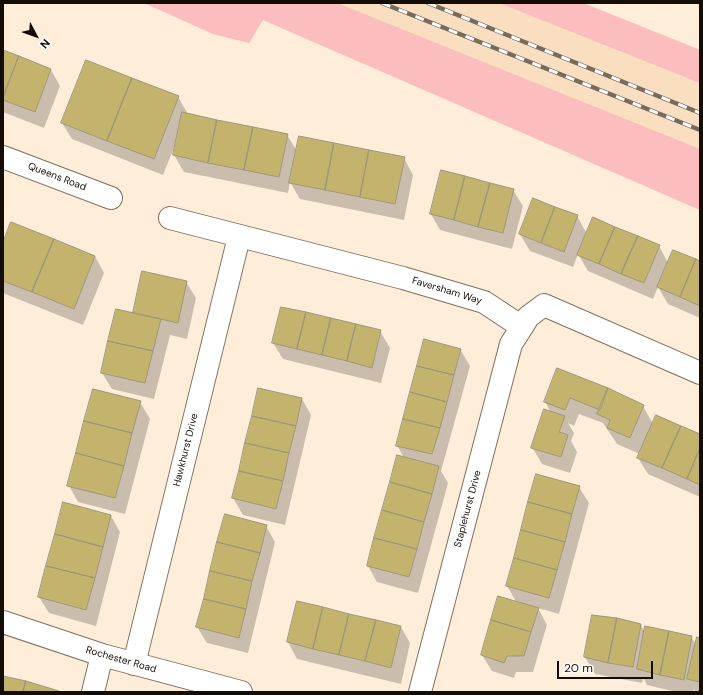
<!DOCTYPE html>
<html>
<head>
<meta charset="utf-8">
<style>
	body { margin:0 }
	#map { position:relative; width:703px; height:695px; overflow:hidden; background:#feedd9; font-family:"DM Sans",sans-serif }
	canvas { display:block }
	.frame { position:absolute; inset:0; border:4px solid #140d05; pointer-events:none }
	.north { position:absolute; left:16px; top:16px; width:40px; height:40px; -webkit-text-stroke:3px #fff; paint-order:stroke; rotate:131deg; font-size:11px; font-weight:700; line-height:16px; text-align:center; color:#140d05 }
	.north::after { content:''; display:block; margin:auto; width:14px; height:18px; background:#140d05; clip-path:polygon(50% 0,100% 100%,50% 72%,0 100%) }
	.scale { position:absolute; left:557px; top:661px; width:96px; height:18px; box-sizing:border-box; border:2px solid #140d05; border-top:0; padding-left:5px; font-size:12px; line-height:14px; white-space:nowrap; color:#140d05; -webkit-text-stroke:3px #fff; paint-order:stroke }
</style>
</head>
<body>
<div id="map">
<canvas width="703" height="695"></canvas>
<div class="frame"></div>
<div class="north">N</div>
<div class="scale">20 m</div>
</div>
<script>
const c = document.querySelector('canvas').getContext('2d');
c.lineJoin = 'round';
function paint(path, color) { c.fillStyle = color; c.fill(path, 'evenodd'); }
function stroke(path, color, width, dash) { c.strokeStyle = color; c.lineWidth = width; c.lineCap = dash ? 'butt' : 'round'; c.setLineDash(dash || []); c.stroke(path); }
function drawText(font, color, halo, rows, align = 'center') {
  c.font = font + ' "DM Sans",sans-serif'; c.lineWidth = 4; c.setLineDash([]); c.textBaseline = 'middle'; c.strokeStyle = halo; c.fillStyle = color; for (const [text, x, y, turn = 0] of rows) {
    c.save(); c.translate(x, y); c.rotate((+turn || 0) * Math.PI / 180); c.textAlign = isNaN(turn) ? turn : align; if (halo) c.strokeText(text, 0, 0); c.fillText(text, 0, 0); c.restore();
  }
}
const built = new Path2D(`
	M144,3H583L700,50V210L263,20L249,43L213,34Z`);
const green = new Path2D(`
	M144,3H337L700,149V210L263,20L249,43L213,34Z
	M499,3H583L700,50V83Z`);
const shadow = new Path2D(`
	M3,51L51,70L60,86L44,128L3,112Z
	M178,97L188,114L287,135L297,151L404,158L413,175L404,220L300,199L290,182L288,193L184,172L174,155L176,143L163,175L72,139L62,123Z
	M513,190L523,206L512,249L440,230L431,214Z
	M577,216L587,234L659,246L668,263L700,262V318L668,304L658,287L653,299L588,271L578,254L573,267L530,251L520,234Z
	M3,244L95,256L104,273L83,325L3,293Z
	M186,282L196,298L187,339L170,335L154,399L112,389L102,373Z
	M380,331L390,348L381,383L283,359L273,343Z
	M460,349L470,366L441,471L448,483L418,593L377,582L368,566L404,458L397,445Z
	M558,370L643,406L653,424L700,435V497L648,474L638,458L640,454L617,444L603,423L579,414L574,426L568,423L574,433L571,441L577,452L570,473L542,464L532,447L551,413L545,401Z
	M302,399L311,415L285,525L243,515L233,498Z
	M140,402L150,419L125,514L78,502L69,486Z
	M579,487L589,503L559,614L538,608L547,625L533,672H516L514,678L492,671L482,655L517,603L507,586Z
	M111,516L120,532L96,626L49,613L39,597Z
	M266,526L275,542L248,653L207,643L197,627Z
	M298,602L401,627L410,643L401,684L297,659L288,642Z
	M640,624L645,632L691,637L696,644L700,639V692H696L694,689L693,692H677L647,685L643,677L642,683L595,674L585,657Z`);
const building = new Path2D(`
	M3,50L19,56L3,96Z
	M19,56L51,69L35,112L3,100Z
	M86,60L132,78L107,141L61,123Z
	M132,78L179,96L154,159L107,141Z
	M182,112L217,120L208,163L173,155Z
	M217,120L253,127L244,170L208,163Z
	M253,127L288,134L279,177L244,170Z
	M299,136L334,143L325,190L289,183Z
	M334,143L369,150L360,197L325,190Z
	M369,150L405,157L395,204L360,197Z
	M441,170L465,176L454,220L430,214Z
	M465,176L490,183L478,227L454,220Z
	M490,183L514,189L503,233L478,227Z
	M533,198L555,207L541,243L519,234Z
	M555,207L578,215L564,252L541,243Z
	M593,217L615,227L599,264L577,255Z
	M11,222L54,239L32,292L3,281V242Z
	M615,227L638,236L621,274L599,264Z
	M638,236L660,245L644,283L621,274Z
	M54,239L95,256L74,309L32,292Z
	M673,250L696,259L680,297L657,287Z
	M696,259L700,261V306L680,297Z
	M142,271L187,281L178,323L133,313Z
	M281,307L306,312L297,349L272,343Z
	M116,309L161,319L153,351L108,341Z
	M306,312L331,318L322,355L297,349Z
	M331,318L356,324L347,361L322,355Z
	M356,324L381,330L372,368L347,361Z
	M424,339L461,349L454,375L417,366Z
	M108,341L153,351L145,383L101,373Z
	M417,366L454,375L447,402L410,392Z
	M557,368L608,388L600,410L570,398L565,410L544,402Z
	M258,388L302,398L296,426L252,416Z
	M608,388L644,405L630,438L607,428L610,420L597,414Z
	M93,389L141,401L132,433L84,421Z
	M410,392L447,402L440,428L403,419Z
	M544,409L565,416L559,432L568,435L561,457L531,448Z
	M656,415L681,426L662,468L637,458Z
	M252,416L296,426L289,453L245,443Z
	M403,419L440,428L432,454L396,446Z
	M84,421L132,433L124,466L76,453Z
	M681,426L700,434V448L687,479L662,468Z
	M245,443L289,453L283,481L239,471Z
	M700,448V485L687,479Z
	M76,453L124,466L115,498L67,486Z
	M397,455L439,466L432,494L390,482Z
	M239,471L283,481L276,509L232,498Z
	M536,474L580,486L572,514L528,502Z
	M390,482L432,494L424,522L382,510Z
	M63,502L111,515L103,547L55,534Z
	M528,502L572,514L565,542L521,530Z
	M382,510L424,522L417,549L374,538Z
	M225,514L267,525L260,553L217,542Z
	M521,530L565,542L557,570L514,558Z
	M55,534L103,547L95,578L46,566Z
	M374,538L417,549L409,577L367,566Z
	M217,542L260,553L252,581L210,571Z
	M514,558L557,570L549,598L506,586Z
	M46,566L95,578L86,610L38,597Z
	M210,571L252,581L246,609L204,599Z
	M498,596L539,608L531,632L491,620Z
	M204,599L246,609L239,638L196,627Z
	M297,601L323,607L313,649L287,642Z
	M323,607L349,614L339,655L313,649Z
	M349,614L376,620L365,661L339,655Z
	M592,615L617,618L608,663L584,657Z
	M617,618L641,624L633,667L608,663Z
	M376,620L401,626L391,668L365,661Z
	M491,620L531,632L524,656H507L504,663L481,655Z
	M645,626L669,631L660,675L637,669Z
	M669,631L692,636L684,680L660,675Z
	M697,637L700,638V682L687,679Z
	M3,676L26,681L23,692H3Z
	M26,681L59,691V692H23Z`);
const street = new Path2D(`
	M3,157L111,198
	M170,218L403,278L484,302L522,327L528,317L544,305L700,373
	M3,622L102,655L241,692
	M134,664L239,237
	M93,692L102,655
	M420,692L511,344L522,327`);
const rail = new Path2D(`
	M382,3L700,130
	M428,3L700,113`);
const streetNames = [
	["Queens Road",57,177,21],
	["Faversham Way",447,291,17],
	["Hawkhurst Drive",186,450,-76],
	["Staplehurst Drive",468,509,-75],
	["Rochester Road",121,660,16]
];
paint(built, '#f9dec0');
paint(green, '#fbbdbe');
paint(shadow, '#0003');
paint(building, '#c3b36d');
stroke(building, '#9d977b', 1);
stroke(street, '#826f5a', 24);
stroke(street, '#fff', 22);
stroke(rail, '#776b5e', 4.5);
stroke(rail, '#fff', 3, [9]);
drawText('10px', '#140d05', '#fff', streetNames);
</script>
</body>
</html>
